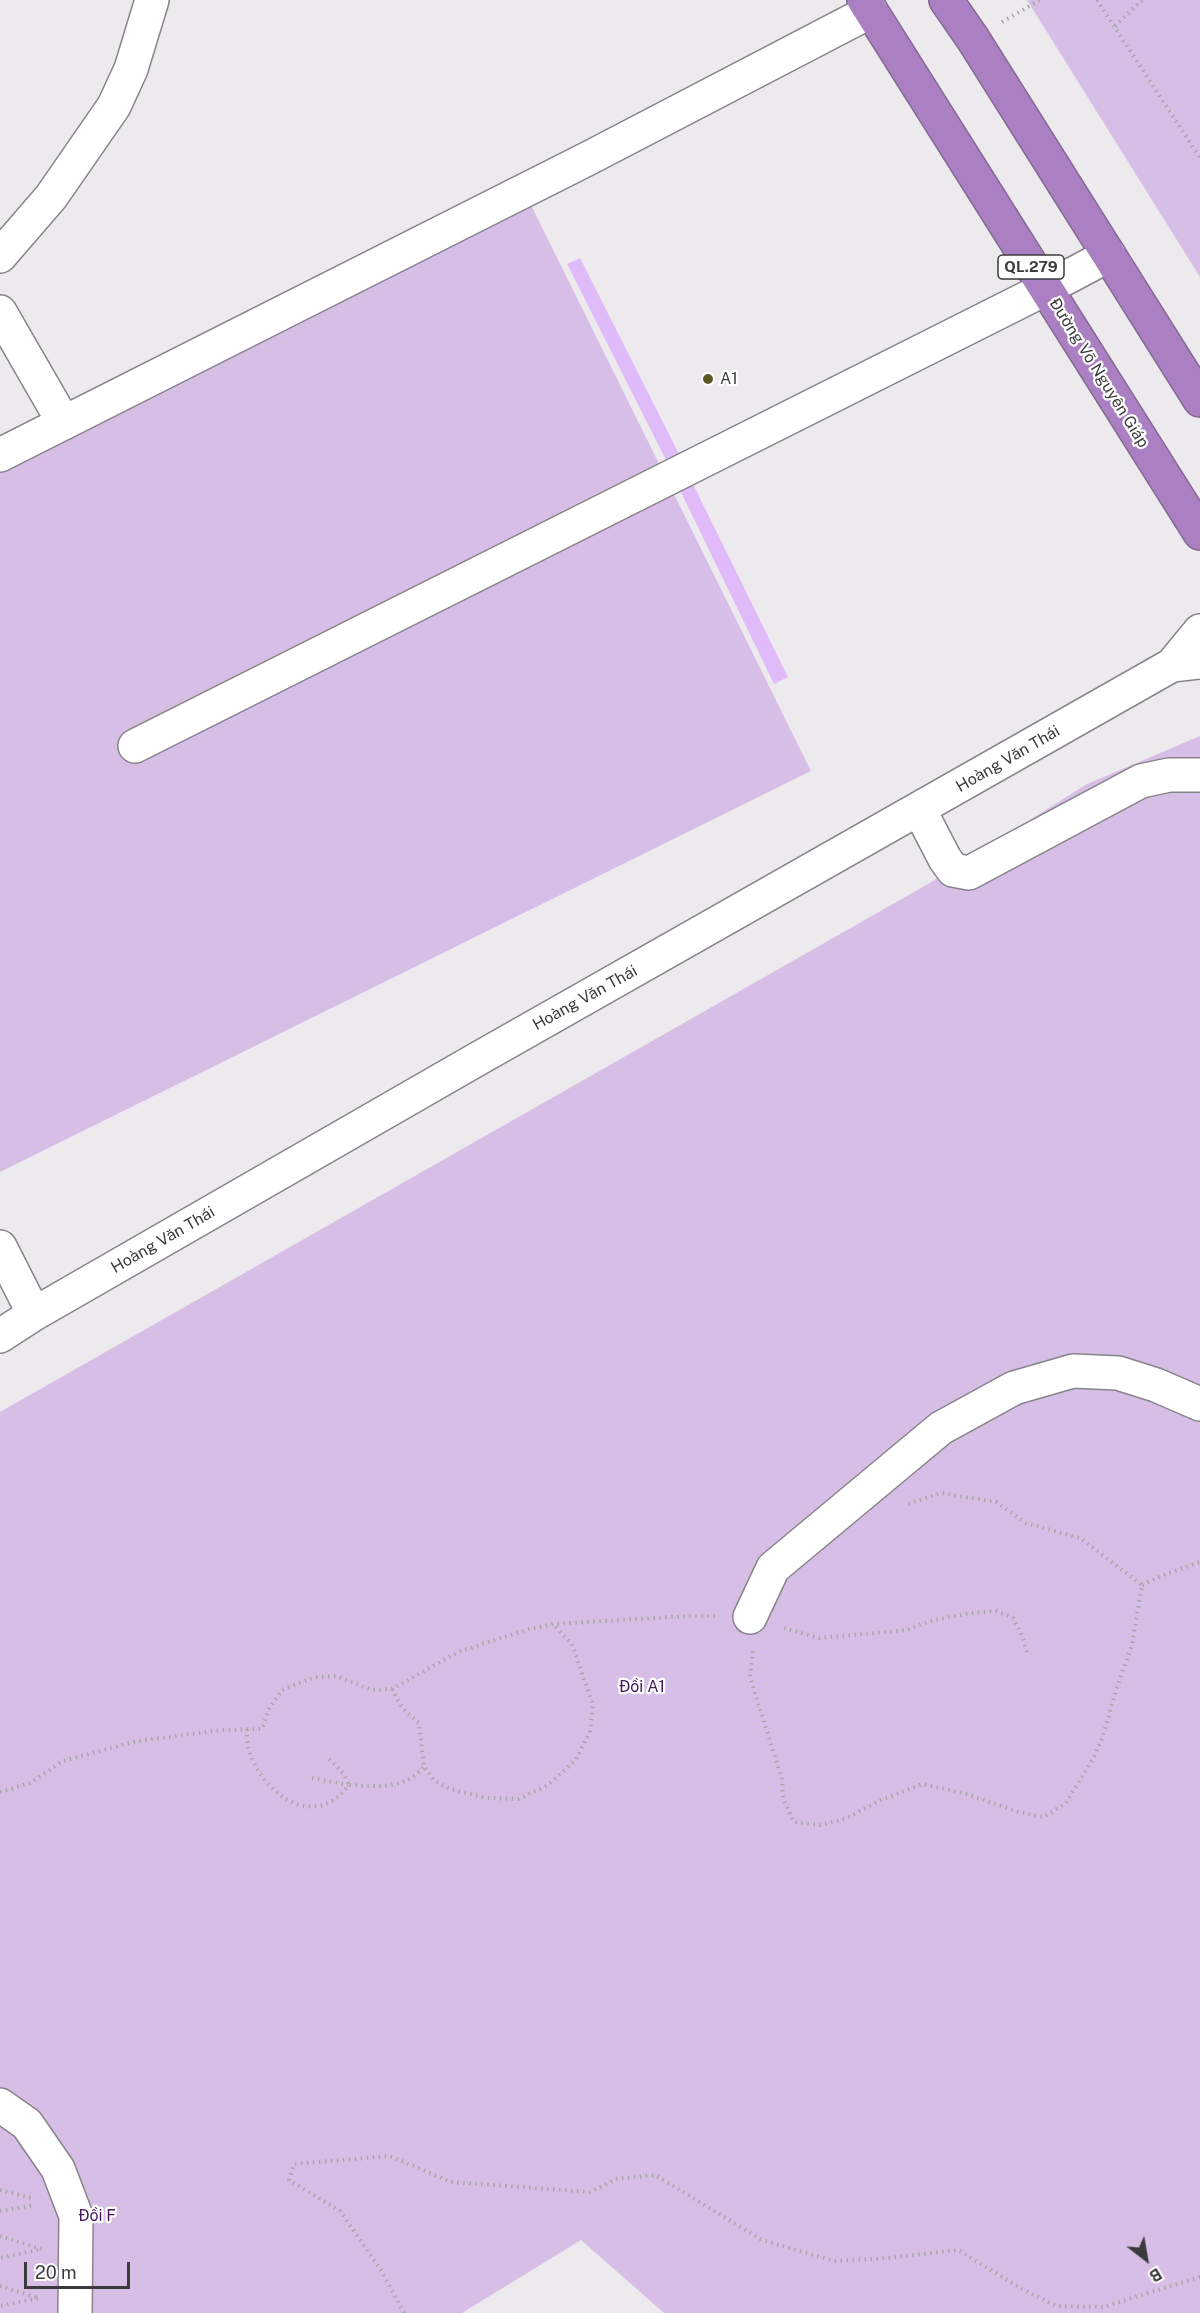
<!DOCTYPE html>
<html>
<head>
<meta charset="utf-8">
<style>
	body { margin:0 }
	#map { position:relative; width:1200px; height:2313px; overflow:hidden; background:#edeaee; font-family:"Public Sans",sans-serif }
	canvas { display:block }
	.north { position:absolute; left:1116px; top:2229px; width:60px; height:60px; -webkit-text-stroke:4px #fff; paint-order:stroke; rotate:149deg; font-size:16px; font-weight:700; line-height:24px; text-align:center; color:#3b3a3c }
	.north::after { content:''; display:block; margin:auto; width:21px; height:27px; background:#3b3a3c; clip-path:polygon(50% 0,100% 100%,50% 72%,0 100%) }
	.scale { position:absolute; left:24px; top:2262px; width:106px; height:27px; box-sizing:border-box; border:3px solid #3b3a3c; border-top:0; padding-left:8px; font-size:18px; line-height:21px; white-space:nowrap; color:#3b3a3c; -webkit-text-stroke:4px #fff; paint-order:stroke }
</style>
</head>
<body>
<div id="map">
<canvas width="1200" height="2313"></canvas>
<div class="north">B</div>
<div class="scale">20 m</div>
</div>
<script>
const c = document.querySelector('canvas').getContext('2d');
c.lineJoin = 'round';
function paint(path, color) { c.fillStyle = color; c.fill(path, 'evenodd'); }
function stroke(path, color, width, dash) { c.strokeStyle = color; c.lineWidth = width; c.lineCap = dash ? 'butt' : 'round'; c.setLineDash(dash || []); c.stroke(path); }
function drawText(font, color, halo, rows, align = 'center') {
  c.font = font + ' "Public Sans",sans-serif'; c.lineWidth = 4.5; c.setLineDash([]); c.textBaseline = 'middle'; c.strokeStyle = halo; c.fillStyle = color; for (const [text, x, y, turn = 0] of rows) {
    c.save(); c.translate(x, y); c.rotate((+turn || 0) * Math.PI / 180); c.textAlign = isNaN(turn) ? turn : align; if (halo) c.strokeText(text, 0, 0); c.fillText(text, 0, 0); c.restore();
  }
}
const green = new Path2D(`
	M1027,0H1200V277Z
	M528,199L811,771L0,1172V464Z
	M1200,736V2313H664L581,2240L462,2313H0V1412L928,884L1087,784Z`);
const water = new Path2D(`
	M580,258L679,454L666,460L567,264Z
	M692,482L788,677L774,684L679,488Z`);
const path = new Path2D(`
	M1097,0L1200,158
	M1002,22L1040,0
	M1115,26L1142,0
	M1142,1585L1166,1574L1200,1562
	M784,1628L819,1638L907,1630L930,1621L970,1613L996,1611L1013,1618L1023,1638L1027,1653
	M753,1651L750,1677L782,1779L783,1798L794,1822L820,1825L845,1819L881,1800L922,1784L963,1793L1019,1812L1044,1817L1066,1803L1093,1759L1102,1739L1117,1687L1132,1645L1142,1585L1080,1538L1026,1523L996,1502L941,1493L908,1504
	M392,1689L403,1709L419,1723L424,1767L435,1781L450,1789L486,1798L518,1799L548,1785L576,1760L590,1731L593,1705L572,1644L554,1625
	M247,1729C247,1735 247,1742 248,1748C261,1792 313,1833 349,1785C378,1786 402,1791 424,1767
	M329,1759L344,1774L349,1785
	M312,1778L348,1785
	M0,1792L30,1783L63,1761L137,1741L222,1730L262,1729L269,1709L282,1690L315,1677L336,1676L372,1690L392,1689L458,1652L529,1629L553,1624L690,1616H715
	M0,2190L31,2198
	M0,2211L35,2205
	M0,2236L42,2249L0,2258
	M0,2286L39,2298L0,2306
	M404,2313L381,2270L340,2211L289,2180L294,2164L390,2156L451,2182L590,2192L617,2179L655,2175L762,2240L834,2261L889,2258L958,2250L1024,2290L1056,2306L1103,2307L1200,2277`);
const minor = new Path2D(`
	M0,256L51,197L114,106L131,69L152,0
	M0,312L64,423
	M0,455L589,158L871,11
	M1200,631L1172,665L1200,662
	M135,746L1045,289L1109,255
	M919,809L945,859L953,870L969,873L1141,781L1169,775H1200
	M0,1247L34,1314
	M0,1336L34,1314L474,1061L1172,665
	M750,1617L773,1568L941,1428L1014,1388L1073,1371L1118,1373L1156,1385L1200,1404
	M0,2105L27,2124L58,2169L76,2216L75,2313`);
const highway = new Path2D(`
	M864,0L1200,533
	M946,0L973,39L1200,400`);
const markers = [
	[708,379,6,"#5d5723"]
];
const shields = [
	[1031,267,66]
];
const shieldNames = [
	["QL.279",1031,267]
];
const streetNames = [
	["Đường Võ Nguyên Giáp",1099,373,58],
	["Hoàng Văn Thái",1008,759,-30],
	["Hoàng Văn Thái",585,998,-29],
	["Hoàng Văn Thái",163,1240,-30]
];
const poiNames = [
	["A1",720,379]
];
const parkNames = [
	["Đồi A1",642,1687],
	["Đồi F",97,2216]
];
paint(green, '#d7bee6');
paint(water, '#e1bbf9');
stroke(minor, '#868488', 36);
stroke(highway, '#836893', 36);
stroke(path, '#a8a6a9', 4, [1.5, 4.5]);
stroke(minor, '#fff', 33);
stroke(highway, '#aa80c2', 33);
for (const [x, y, r, color] of markers) { const dot = new Path2D(); dot.arc(x, y, r, 0, 2 * Math.PI); c.fillStyle = color; c.fill(dot); stroke(dot, '#fff', 2); }
for (const [x, y, w] of shields) { const box = new Path2D(); box.roundRect(x - w / 2, y - 12, w, 24, 4.5); c.fillStyle = '#fff'; c.fill(box); stroke(box, '#3b3a3c', 1.5); }
drawText('bold 15px', '#3b3a3c', null, shieldNames);
drawText('16px', '#3b3a3c', '#fff', streetNames);
drawText('16px', '#3b3a3c', '#fff', poiNames, 'left');
drawText('16px', '#45165c', '#fff', parkNames);
</script>
</body>
</html>
